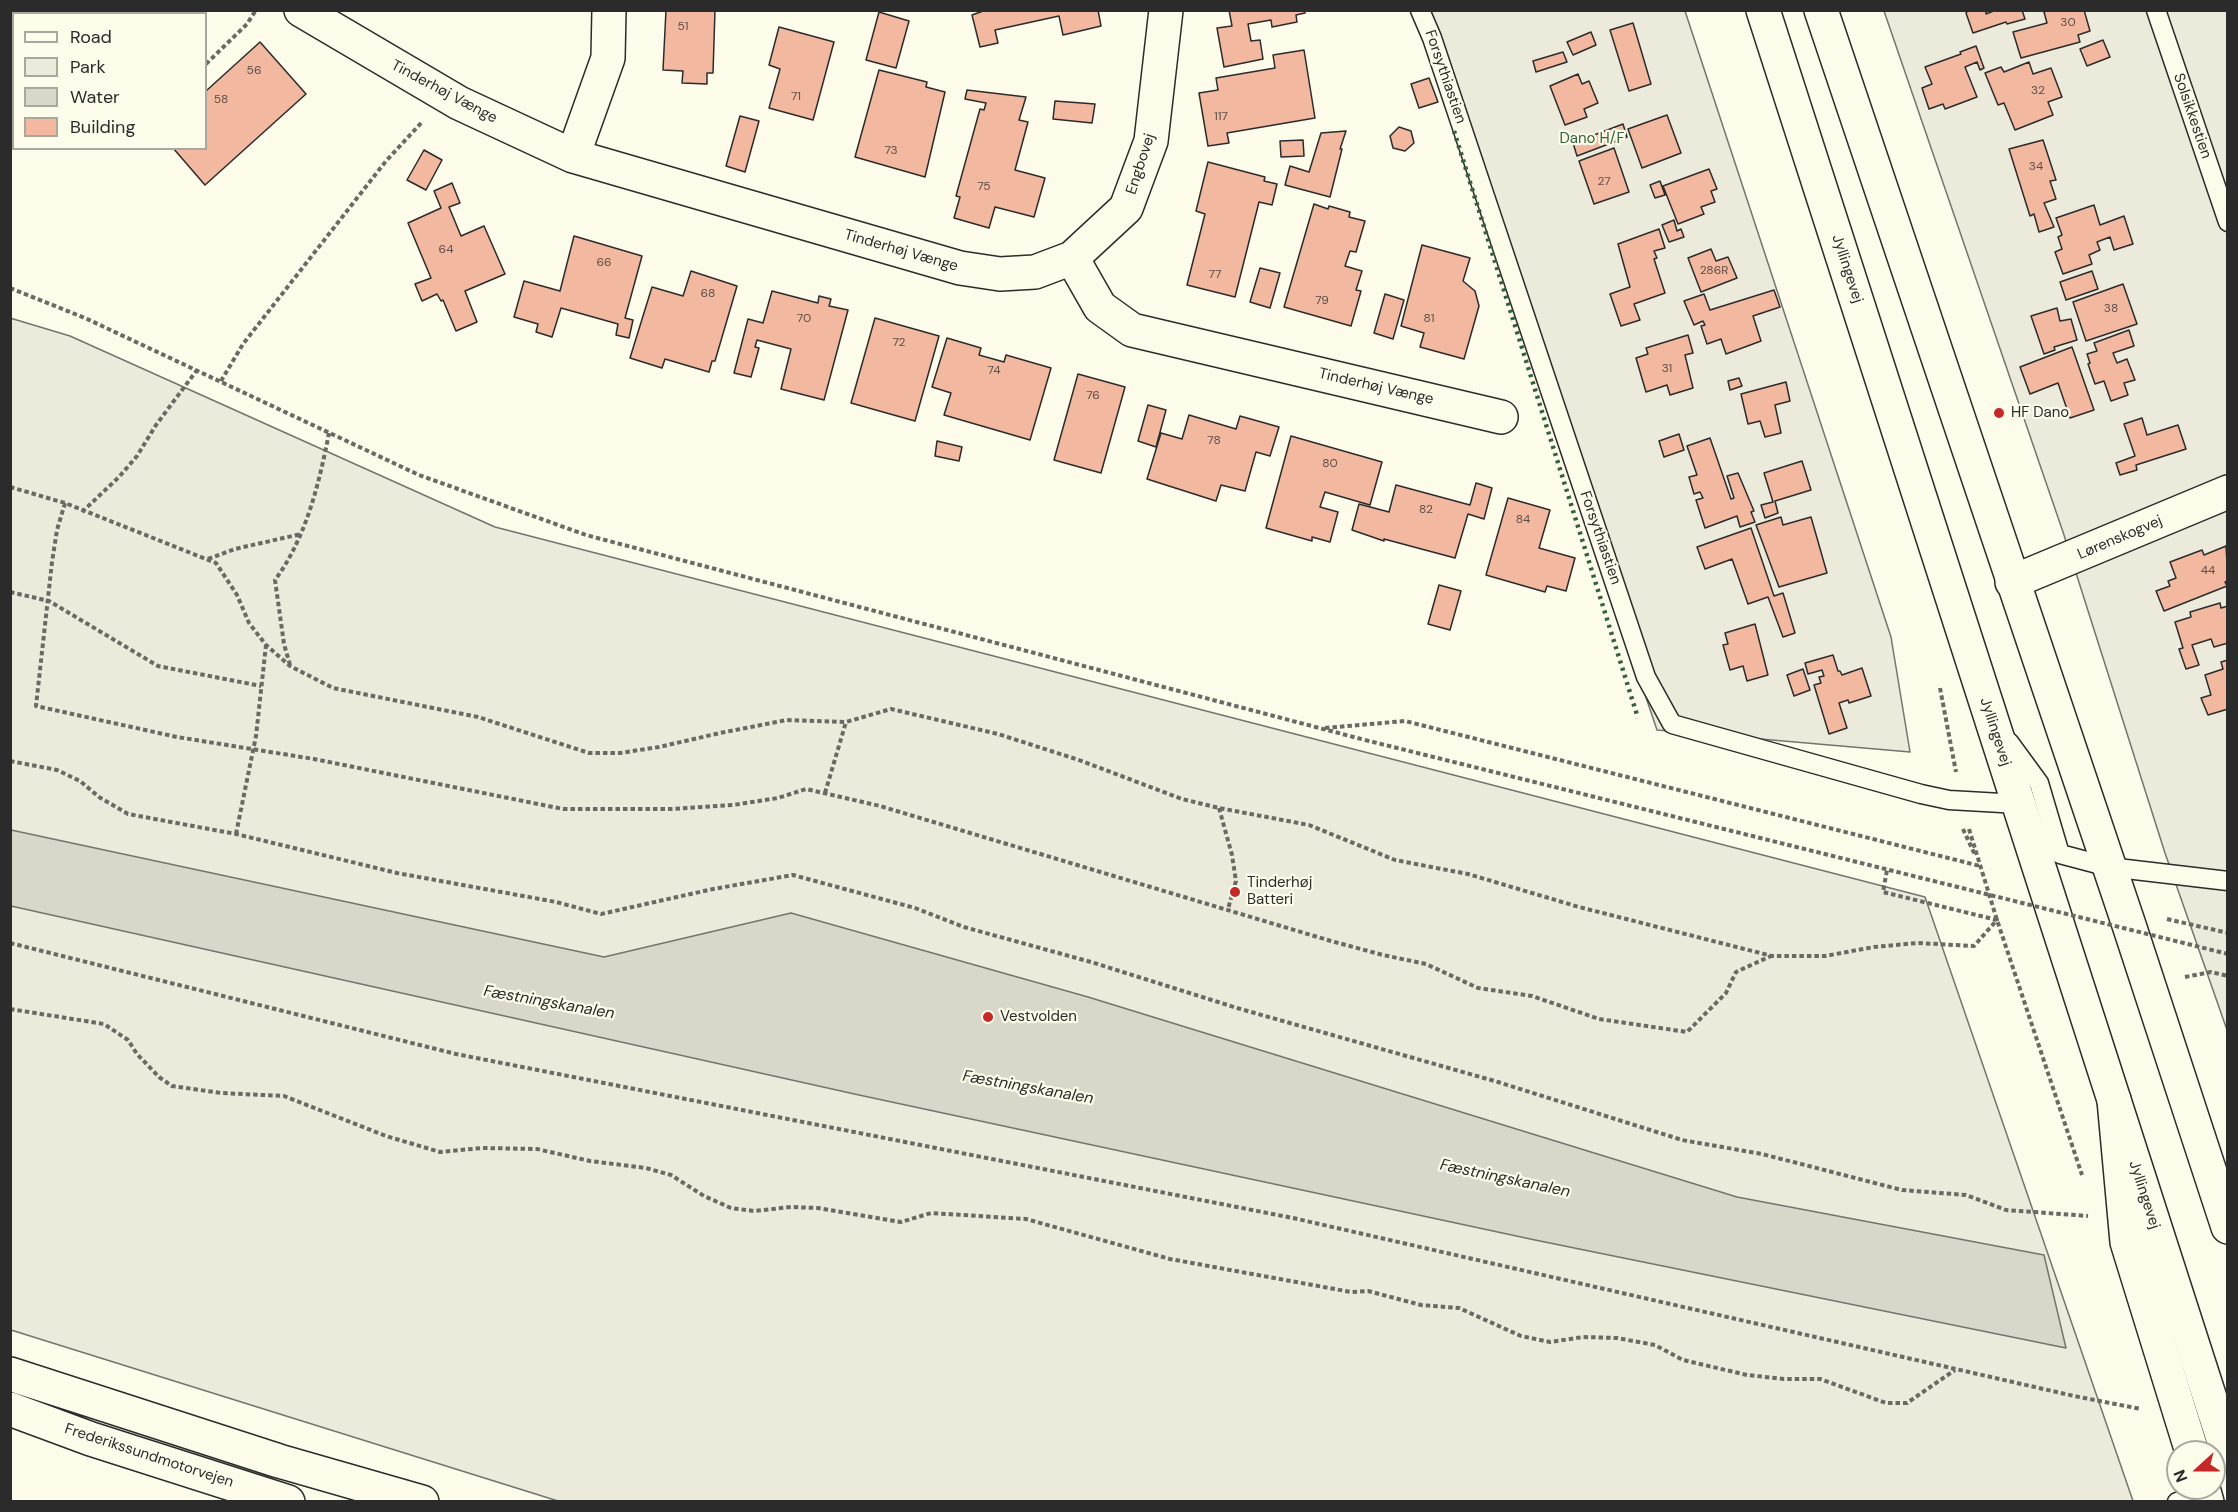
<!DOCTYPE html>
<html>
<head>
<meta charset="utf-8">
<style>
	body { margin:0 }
	#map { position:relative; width:2238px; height:1512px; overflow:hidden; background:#fdfbea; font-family:"DM Sans",sans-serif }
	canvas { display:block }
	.frame { position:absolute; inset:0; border:12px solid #2b2b2b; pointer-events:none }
	.legend { position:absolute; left:12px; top:12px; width:195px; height:138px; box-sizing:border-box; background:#fdfbea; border:2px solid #a9a89e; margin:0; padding:8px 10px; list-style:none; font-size:18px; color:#2b2b2b }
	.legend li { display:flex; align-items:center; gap:12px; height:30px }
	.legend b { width:30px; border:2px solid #a9a89e }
	.north { position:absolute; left:2166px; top:1440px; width:60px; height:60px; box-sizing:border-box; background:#fdfbea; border:2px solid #a9a89e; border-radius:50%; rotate:249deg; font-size:16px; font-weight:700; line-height:24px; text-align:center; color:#2b2b2b }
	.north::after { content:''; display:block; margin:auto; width:21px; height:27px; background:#c62828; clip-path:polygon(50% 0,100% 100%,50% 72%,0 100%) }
</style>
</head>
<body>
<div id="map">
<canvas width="2238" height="1512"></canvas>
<div class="frame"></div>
<ul class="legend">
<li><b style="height:8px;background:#fdfbea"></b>Road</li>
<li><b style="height:16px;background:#ecebdb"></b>Park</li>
<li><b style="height:16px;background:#d8d7c9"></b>Water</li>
<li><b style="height:16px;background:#f2b8a0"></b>Building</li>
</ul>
<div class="north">N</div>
</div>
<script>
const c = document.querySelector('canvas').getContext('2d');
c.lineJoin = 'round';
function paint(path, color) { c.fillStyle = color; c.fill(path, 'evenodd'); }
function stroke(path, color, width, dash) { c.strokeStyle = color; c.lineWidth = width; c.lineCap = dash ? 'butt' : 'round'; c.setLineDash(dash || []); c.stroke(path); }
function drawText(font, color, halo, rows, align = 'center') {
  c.font = font + ' "DM Sans",sans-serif'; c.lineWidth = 4.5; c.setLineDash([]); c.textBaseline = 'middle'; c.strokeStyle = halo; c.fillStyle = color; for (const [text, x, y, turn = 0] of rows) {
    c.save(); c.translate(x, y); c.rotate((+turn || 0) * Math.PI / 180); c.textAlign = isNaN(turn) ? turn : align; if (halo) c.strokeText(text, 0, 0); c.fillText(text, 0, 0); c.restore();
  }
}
const green = new Path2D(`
	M1411,11H1685L1891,637L1910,752L1657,730L1421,33Z
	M1884,11H2227V1030L2165,853L2063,532Z
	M10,318L70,336L495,527L1925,897L2133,1501H558L11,1330Z`);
const water = new Path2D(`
	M11,830L604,957L791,913L1088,997L1737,1197L2044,1255L2066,1348L1535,1240L859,1095L11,906Z`);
const building = new Path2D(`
	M10,10H109L106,14H14V97L10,99Z
	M666,10H715L713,73H707V84L682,83L683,71L663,70Z
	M986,10H1098L1101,26L1063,35L1059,16L995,30L998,43L980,47L972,15Z
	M1229,10H1305V13L1296,15L1297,22L1272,27L1271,20L1248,24L1251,41L1260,40L1263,59L1224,67L1217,28L1232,26Z
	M1969,10H1986V14L1996,10H2022L2025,19L2007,24L2006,22L1973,33L1966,13Z
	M2049,10H2084L2090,31L2078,35L2080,42L2021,58L2013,32L2047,23L2044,12Z
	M879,12L909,21L896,68L866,60Z
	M1633,23L1651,84L1629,91L1610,30Z
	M779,27L834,42L813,120L769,108L780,69L769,65Z
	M1591,32L1596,45L1573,55L1567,42Z
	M2103,40L2110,57L2087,66L2080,49Z
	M260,42L306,94L205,185L173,148H206V91Z
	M1976,46L1984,68L1980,70L1977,62L1965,67L1977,97L1945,109L1943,104L1929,109L1922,88L1932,84L1925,67L1961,54L1960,52Z
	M1304,50L1315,118L1227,133L1229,143L1208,146L1199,93L1218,90L1216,78L1275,68L1273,55Z
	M1563,52L1567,62L1536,72L1533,61Z
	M2029,62L2033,74L2051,68L2062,97L2048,102L2053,115L2015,130L2004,103L1998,105L1985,73L2001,67L2004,72Z
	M879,70L927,82L926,87L945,92L925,177L855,157Z
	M1578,74L1582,84L1589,81L1598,103L1584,109L1587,117L1565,125L1550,86Z
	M1429,78L1438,102L1419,108L1411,84Z
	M967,90L1026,97L1019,120L1028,122L1015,170L1045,178L1034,217L995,207L989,228L954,218L960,197L956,196L980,109L984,110L986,103L965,99Z
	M1055,101L1095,104L1092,123L1053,119Z
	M1667,115L1681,153L1642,168L1628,129Z
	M740,116L759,121L745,172L726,166Z
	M1623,124L1627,137L1577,156L1573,143Z
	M1399,127L1411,131L1414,143L1405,151L1393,148L1390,136Z
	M1346,131L1340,149H1342L1330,197L1285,185L1290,166L1309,172L1321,133Z
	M1303,140L1304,156L1281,157L1280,141Z
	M2043,140L2056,180L2050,181L2056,199L2044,203L2054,227L2039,232L2034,214L2030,216L2009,149Z
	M1614,148L1629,192L1594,204L1579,161Z
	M424,150L442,160L426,190L407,180Z
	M1208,162L1265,177L1264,181L1277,184L1272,205L1259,202L1235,297L1187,285L1205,214L1196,211Z
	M1709,169L1717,189L1711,191L1715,202L1701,207L1704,214L1678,224L1663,186Z
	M1660,181L1665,195L1655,198L1650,185Z
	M452,183L460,203L449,207L461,236L484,226L505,274L465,291L477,322L456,331L443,300L441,301L437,294L422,301L415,284L431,278L408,223L441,208L434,191Z
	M1314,204L1328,209L1329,206L1350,212L1349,217L1365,221L1356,252L1350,251L1345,266L1362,271L1356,290L1361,291L1351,326L1284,307Z
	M2094,205L2100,225L2124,216L2133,244L2114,250L2110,237L2097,242L2100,250L2089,255L2092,264L2063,274L2055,252L2062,249L2058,237L2062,235L2056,218Z
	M1674,220L1677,231L1681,229L1684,237L1669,242L1662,225Z
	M1659,229L1665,248L1654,251L1657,258L1654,259L1665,293L1634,304L1640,320L1621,326L1610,294L1630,287L1618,244Z
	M574,236L642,256L625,318L633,320L629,338L616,335L618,324L561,308L552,337L536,332L538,324L514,317L524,281L560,291Z
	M1422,245L1470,258L1463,281L1475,291L1479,306L1464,359L1420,347L1424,333L1401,326Z
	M1711,249L1716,261L1728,257L1737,278L1701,292L1688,258Z
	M1260,268L1280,273L1270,308L1250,302Z
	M691,271L737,286L715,361H712L709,372L665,359L662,368L630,358L652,287L683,296Z
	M2092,271L2098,289L2066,300L2060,282Z
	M2123,284L2137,324L2086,341L2073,302Z
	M1774,290L1780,307L1753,316L1761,341L1726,354L1721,339L1707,344L1701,326L1705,325L1703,321L1694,325L1684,301L1704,294L1710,310Z
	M772,291L818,303L819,296L831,299L829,306L848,310L824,400L781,389L791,349L757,340L755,347L759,348L751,377L734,373L748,319L763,323Z
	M1385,294L1404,300L1393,339L1374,333Z
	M2057,308L2060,321L2071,319L2077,340L2054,347L2055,350L2044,354L2031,316Z
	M875,318L939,336L915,421L851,403Z
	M2129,330L2134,346L2113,353L2117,363L2127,359L2135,380L2124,383L2128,395L2111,401L2104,381L2095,384L2088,364L2090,363L2087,354L2097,351L2094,343Z
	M1688,335L1693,353L1685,355L1693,388L1670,395L1667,385L1646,392L1636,358L1648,354L1646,348Z
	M947,338L981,348L979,355L1004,362L1006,355L1051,368L1030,440L944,415L951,393L932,387Z
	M2072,347L2094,410L2070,418L2058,383L2030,394L2020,367Z
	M1078,374L1125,387L1101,473L1054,460Z
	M1739,378L1742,386L1730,390L1728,381Z
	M1786,382L1790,401L1775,405L1781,433L1765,437L1760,421L1748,424L1741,394Z
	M1148,405L1166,410L1156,447L1138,441Z
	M1189,415L1236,429L1240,416L1279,427L1270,456L1256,452L1245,491L1221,485L1216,501L1147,479L1161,433L1182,439Z
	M2142,418L2147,435L2178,425L2186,449L2136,465L2137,470L2120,475L2116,463L2135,456L2124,424Z
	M1679,434L1684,450L1664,457L1659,441Z
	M1291,436L1382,462L1370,505L1325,492L1320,507L1338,512L1330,542L1312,537V541L1266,528Z
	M1710,438L1731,499L1734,498L1727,476L1738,473L1754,511L1751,512L1755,522L1740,527L1737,516L1705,528L1696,500L1703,498L1700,492L1694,494L1689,477L1697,475L1687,446Z
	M937,441L962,447L959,461L935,456Z
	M1802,461L1811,490L1775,501L1778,513L1765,518L1761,505L1773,502L1764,473Z
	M1476,483L1492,488L1484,519L1468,514L1455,558L1384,539V541L1352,530L1359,504L1389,512L1396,485L1470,505Z
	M1508,498L1550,510L1539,548L1575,558L1566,591L1547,586L1545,592L1486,575Z
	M1781,517L1783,525L1811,517L1827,573L1779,587L1756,525Z
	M1751,528L1774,596L1783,593L1795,633L1783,637L1768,597L1748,604L1732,559L1705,569L1697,547Z
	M2226,546L2228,581L2225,582L2227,586L2164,611L2156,591L2170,586L2168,581L2176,578L2170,562L2202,550L2204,555Z
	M1439,585L1461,591L1450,630L1428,624Z
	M2220,603L2221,608L2228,606V643L2214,647L2211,639L2192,645L2199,665L2186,669L2179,649L2183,648L2175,622L2191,617L2190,612Z
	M1755,624L1768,675L1747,681L1743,666L1730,670L1723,645L1728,644L1725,633Z
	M1833,655L1838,671H1840L1842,675L1862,668L1871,696L1849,703L1848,700L1839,703L1847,728L1829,734L1814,685L1821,683L1819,677L1824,676L1822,670L1808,674L1805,663Z
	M2228,660V709L2208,715L2201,698L2211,695L2205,675L2223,669L2221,662Z
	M1803,669L1810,690L1794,696L1787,675Z`);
const path = new Path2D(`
	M206,64L247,24L256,10
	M10,288L85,318L419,475L586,535L1365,740
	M221,381L243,344L386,161L422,122
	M10,487L65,503L216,563L237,595L249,623L266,645L290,666L333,688L478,717L589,753H620L659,747L720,733L787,720L846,722L891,709L998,734L1079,760L1182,799L1219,808L1309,825L1395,860L1468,874L1579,907L1772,956H1825L1874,947L1917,943L1974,946L1997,920L1883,892L1887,870
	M65,503L57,530L52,562L36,706L177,737L314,759L563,809H671L733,805L778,798L806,789L880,806L1331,941L1383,955L1426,964L1478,988L1532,996L1599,1019L1687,1032L1726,993L1736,972L1771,956
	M82,512L119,477L137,456L156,425L197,370
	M208,559L235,549L301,534
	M10,592L49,601L158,666L261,686
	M290,665L284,644L275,580C306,538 319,484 329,433
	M1940,688L1956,772
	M1325,728L1405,721L1980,866
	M10,761L57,770L80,781L99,797L128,814L236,834L397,873L556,902L601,914L713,889L793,875L915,908L964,927L1091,962L1237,1008L1498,1082L1682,1140L1762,1154L1902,1190L1966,1195L2006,1210L2088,1216
	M825,793L846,722
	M1219,808L1232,855L1236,881L1228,909
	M1963,829L1975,855
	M1969,829L1997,920L2082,1175
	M236,834L256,736L266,645
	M2167,919L2228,933
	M10,943L456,1054L1293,1218L2074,1396L2141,1409
	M2185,977L2211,972L2228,976
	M10,1009L104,1024L128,1040L137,1054L159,1077L172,1086L221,1093L284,1096L386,1136L440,1152L482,1148L537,1149L590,1161L646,1168L671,1175L704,1196L731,1208L754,1211L791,1207L818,1208L901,1222L931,1213L1026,1219L1170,1259L1351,1292L1368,1291L1421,1305L1459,1308L1521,1336L1550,1342L1583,1337L1617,1338L1655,1345L1683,1360L1747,1375L1784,1379H1820L1886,1403H1907L1955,1370`);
const lane = new Path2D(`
	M1420,10L1432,38L1646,677L1672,724L1921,794L1949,800L2019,804
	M2156,10L2228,222
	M2009,742L2039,783L2060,854L2109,867L2228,881
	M2177,1502L2205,1495`);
const street = new Path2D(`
	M301,10L459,103L573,156L960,268L1000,274L1035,272L1072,258L1126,208L1151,141L1166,10
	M573,156L608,58L609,10
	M1072,258L1100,307L1132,330L1501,417
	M2012,582L2228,492`);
const secondary = new Path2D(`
	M1763,10L2228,1454
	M1821,10L2129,925L2228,1227`);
const highway = new Path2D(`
	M2114,1100L2127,1242L2192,1452
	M10,1374L279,1461L422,1502
	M10,1409L91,1439L288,1502
	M2203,1488L2207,1502`);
const pathBridge = new Path2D(`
	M1365,740L2228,954`);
const hedge = new Path2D(`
	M1454,131L1638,718`);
const markers = [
	[1999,413,6,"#c62828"],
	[1235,892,6,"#c62828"],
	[988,1017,6,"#c62828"]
];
const numberNames = [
	["30",2068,23],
	["51",683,27],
	["56",254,71],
	["32",2038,91],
	["71",796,97],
	["58",221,100],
	["117",1221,117],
	["73",891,151],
	["34",2036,167],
	["27",1604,182],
	["75",984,187],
	["64",446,250],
	["66",604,263],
	["286R",1714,271],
	["77",1215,275],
	["68",708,294],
	["79",1322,301],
	["38",2111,309],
	["70",804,319],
	["81",1429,319],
	["72",899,343],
	["31",1667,369],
	["74",994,371],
	["76",1093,396],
	["78",1214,441],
	["80",1330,464],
	["82",1426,510],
	["84",1523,520],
	["44",2208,571]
];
const streetNames = [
	["Forsythiastien",1445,77,71],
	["Tinderhøj Vænge",444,92,28],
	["Solsikkestien",2192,116,71],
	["Engbovej",1141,164,-72],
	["Tinderhøj Vænge",901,251,16],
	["Jyllingevej",1847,269,72],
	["Tinderhøj Vænge",1376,387,13],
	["Forsythiastien",1600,538,71],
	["Lørenskogvej",2120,538,-23],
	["Jyllingevej",1995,732,72],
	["Jyllingevej",2144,1195,72],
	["Frederikssundmotorvejen",149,1456,18]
];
const parkNames = [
	["Dano H/F",1592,139]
];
const poiNames = [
	["HF Dano",2011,413],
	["Tinderhøj",1247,883],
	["Batteri",1247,900],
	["Vestvolden",1000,1017]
];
const waterNames = [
	["Fæstningskanalen",549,1003,10],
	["Fæstningskanalen",1028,1088,10],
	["Fæstningskanalen",1505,1179,12]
];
paint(green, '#ecebdb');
stroke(green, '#74746e', 1.5);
paint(water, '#d8d7c9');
stroke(water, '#74746e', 1.5);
paint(building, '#f2b8a0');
stroke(building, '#2b2b2b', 1.5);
stroke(lane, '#2b2b2b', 21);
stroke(street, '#2b2b2b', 36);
stroke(secondary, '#2b2b2b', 36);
stroke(highway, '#2b2b2b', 36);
stroke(path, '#6a6964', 4, [4.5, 3]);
stroke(lane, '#fdfbea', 18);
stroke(street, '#fdfbea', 33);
stroke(secondary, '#fdfbea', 33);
stroke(highway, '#fdfbea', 33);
stroke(pathBridge, '#6a6964', 4, [4.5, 3]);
stroke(hedge, '#34623c', 4.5, [3, 4.5]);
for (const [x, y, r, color] of markers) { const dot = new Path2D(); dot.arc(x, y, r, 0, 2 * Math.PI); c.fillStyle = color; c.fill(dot); stroke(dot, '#fdfbea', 2); }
drawText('12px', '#5d4e48', null, numberNames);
drawText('15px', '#2b2b2b', '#fdfbea', streetNames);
drawText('15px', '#34623c', '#fdfbea', parkNames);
drawText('15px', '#2b2b2b', '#fdfbea', poiNames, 'left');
drawText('italic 16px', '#2b2b2b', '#fdfbea', waterNames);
</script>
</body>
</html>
